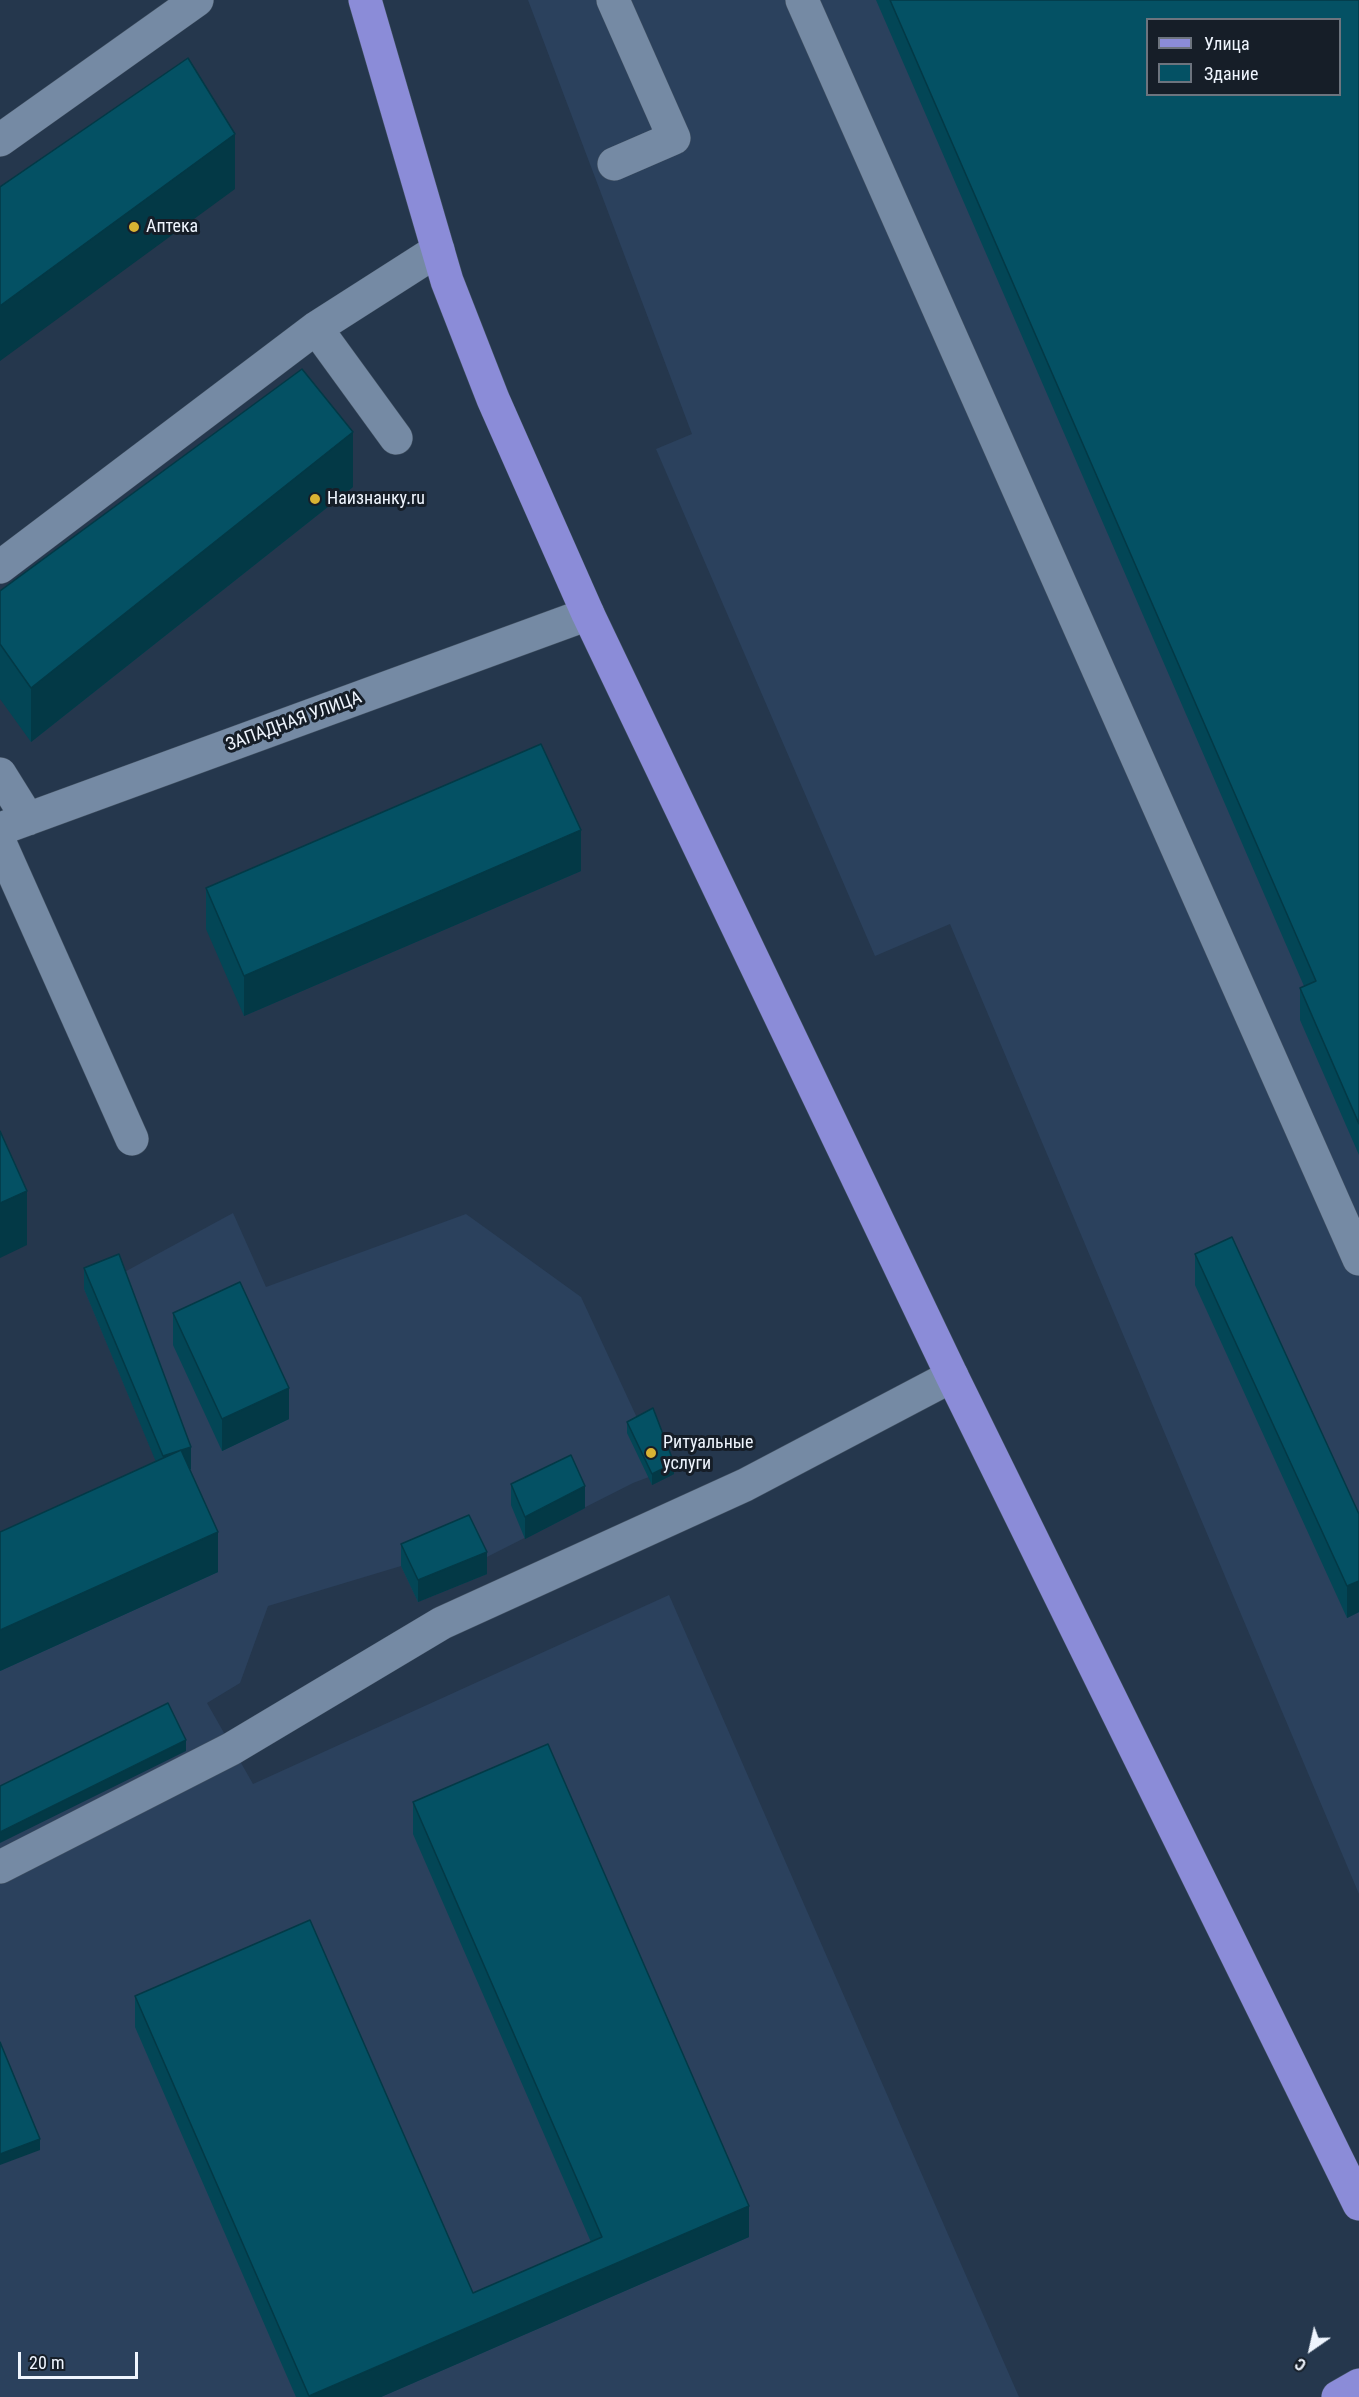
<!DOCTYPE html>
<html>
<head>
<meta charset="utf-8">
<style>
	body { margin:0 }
	#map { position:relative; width:1359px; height:2397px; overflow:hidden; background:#25374d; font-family:"Roboto Condensed",sans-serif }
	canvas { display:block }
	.legend { position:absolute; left:1146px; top:18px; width:195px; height:78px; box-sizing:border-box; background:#161e28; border:2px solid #6d747e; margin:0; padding:8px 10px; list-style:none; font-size:18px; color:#eff5fe }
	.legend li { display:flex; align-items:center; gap:12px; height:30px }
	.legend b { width:30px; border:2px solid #6d747e }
	.north { position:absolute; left:1281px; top:2319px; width:60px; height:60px; -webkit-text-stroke:4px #161e28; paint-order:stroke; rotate:214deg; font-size:16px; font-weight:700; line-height:24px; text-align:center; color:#eff5fe }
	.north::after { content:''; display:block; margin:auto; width:21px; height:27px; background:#eff5fe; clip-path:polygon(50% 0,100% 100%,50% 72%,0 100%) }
	.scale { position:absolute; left:18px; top:2352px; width:120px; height:27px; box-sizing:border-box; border:3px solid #eff5fe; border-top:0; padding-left:8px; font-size:18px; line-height:21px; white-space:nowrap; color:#eff5fe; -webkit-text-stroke:4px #161e28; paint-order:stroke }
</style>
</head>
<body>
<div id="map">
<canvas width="1359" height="2397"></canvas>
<ul class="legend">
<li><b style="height:8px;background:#8b8cd8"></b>Улица</li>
<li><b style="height:16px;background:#045164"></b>Здание</li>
</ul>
<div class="north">С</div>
<div class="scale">20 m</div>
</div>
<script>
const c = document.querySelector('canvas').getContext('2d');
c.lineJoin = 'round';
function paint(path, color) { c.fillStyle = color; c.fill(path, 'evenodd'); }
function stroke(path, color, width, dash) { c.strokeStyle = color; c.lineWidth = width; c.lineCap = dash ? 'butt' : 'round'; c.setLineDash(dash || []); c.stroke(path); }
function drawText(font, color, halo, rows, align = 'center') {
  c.font = font + ' "Roboto Condensed",sans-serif'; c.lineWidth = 6; c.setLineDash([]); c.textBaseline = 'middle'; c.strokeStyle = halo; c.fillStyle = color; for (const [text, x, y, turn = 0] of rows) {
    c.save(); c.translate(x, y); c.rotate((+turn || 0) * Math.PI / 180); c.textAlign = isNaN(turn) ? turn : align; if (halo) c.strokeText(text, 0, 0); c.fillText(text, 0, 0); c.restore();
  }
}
const built = new Path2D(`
	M528,0H1359V1894L950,924L875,956L656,449L692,434ZM1148,20H1340V94H1148Z
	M233,1213L266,1287L466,1214L581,1297L638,1420L657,1474L633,1483L481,1560L487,1574L418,1602L401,1566L268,1606L240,1683L207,1703L253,1784L669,1595L1019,2397H0V1572L163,1478L84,1289L119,1275Z`);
const minor = new Path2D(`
	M613,0L674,138L614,164
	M802,0L1359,1259
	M0,140L197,0
	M316,328L396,438
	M0,567L316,328L438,250
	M0,774L28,819
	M0,829L588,614
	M0,843L132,1139
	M0,1867L231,1749L442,1623L745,1485L952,1376`);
const major = new Path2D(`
	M365,0L447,281L493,399L588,614L952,1376L1359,2204
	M1338,2397L1359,2385`);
const wall = new Path2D(`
	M876,0H1359V1155L1300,1020V988L1304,986Z
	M353,487L31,742L0,699V591Z
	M581,871L244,1016L206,929V888Z
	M1195,1254L1359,1514V1612L1347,1618L1195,1285Z
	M84,1268L191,1469H190L218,1572L0,1671V1532L156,1462L84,1289Z
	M173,1313L289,1419L222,1451L173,1345Z
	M627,1422L674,1474L652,1485L627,1433Z
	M511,1484L585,1508L525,1539L511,1505Z
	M401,1544L487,1574L418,1602L401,1566Z
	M413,1802L749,2237L381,2397H296L135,2027V1996L473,2293L591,2242L413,1834Z`);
const shadedWall = new Path2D(`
	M235,134V189L0,361V306Z
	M353,432V487L31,742V688Z
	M581,830V871L244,1016V976Z
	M27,1191V1245L0,1258V1203Z
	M289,1388V1419L222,1451V1419Z
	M191,1447V1469L163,1478V1456Z
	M674,1463V1474L652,1485V1474Z
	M585,1486V1508L525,1539V1517Z
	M218,1532V1572L0,1671V1630Z
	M487,1552V1574L418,1602V1580Z
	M1359,1581V1612L1347,1618V1586Z
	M186,1740V1751L0,1843V1832Z
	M40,2139V2150L0,2165V2154Z
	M749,2206V2237L381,2397H309V2396Z`);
const building = new Path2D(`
	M890,0H1359V1124L1300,988L1316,981ZM1148,20H1340V94H1148Z
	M188,58L235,134L0,306V187Z
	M302,369L353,432L31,688L0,644V591Z
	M541,744L581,830L244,976L206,888Z
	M0,1131L27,1191L0,1203Z
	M1232,1237L1359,1514V1581L1347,1586L1195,1254Z
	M119,1254L191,1447L163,1456L84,1268Z
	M240,1282L289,1388L222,1419L173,1313Z
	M653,1408L674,1463L652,1474L627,1422Z
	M181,1450L218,1532L0,1630V1532Z
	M571,1455L585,1486L525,1517L511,1484Z
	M469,1515L487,1552L418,1580L401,1544Z
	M168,1703L186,1740L0,1832V1786Z
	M548,1744L749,2206L309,2396L135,1996L310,1920L473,2293L602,2237L413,1802Z
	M0,2042L40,2139L0,2154Z`);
const markers = [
	[134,227,6,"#dab333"],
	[315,499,6,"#dab333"],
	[651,1453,6,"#dab333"]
];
const poiNames = [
	["Аптека",146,227],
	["Наизнанку.ru",327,499],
	["Ритуальные",663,1443],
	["услуги",663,1464]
];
const streetNames = [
	["ЗАПАДНАЯ УЛИЦА",294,722,-20]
];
paint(built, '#2b415d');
stroke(minor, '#435263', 34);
stroke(major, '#435263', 34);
stroke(minor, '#758aa4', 33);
stroke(major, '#8b8cd8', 33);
paint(wall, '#034656');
paint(shadedWall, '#033946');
paint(building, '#045164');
stroke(building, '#033946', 1.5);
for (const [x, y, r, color] of markers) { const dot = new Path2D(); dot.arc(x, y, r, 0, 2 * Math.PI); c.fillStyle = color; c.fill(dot); stroke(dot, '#161e28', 2); }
drawText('18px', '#eff5fe', '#161e28', poiNames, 'left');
drawText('18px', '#eff5fe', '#161e28', streetNames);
</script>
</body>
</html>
